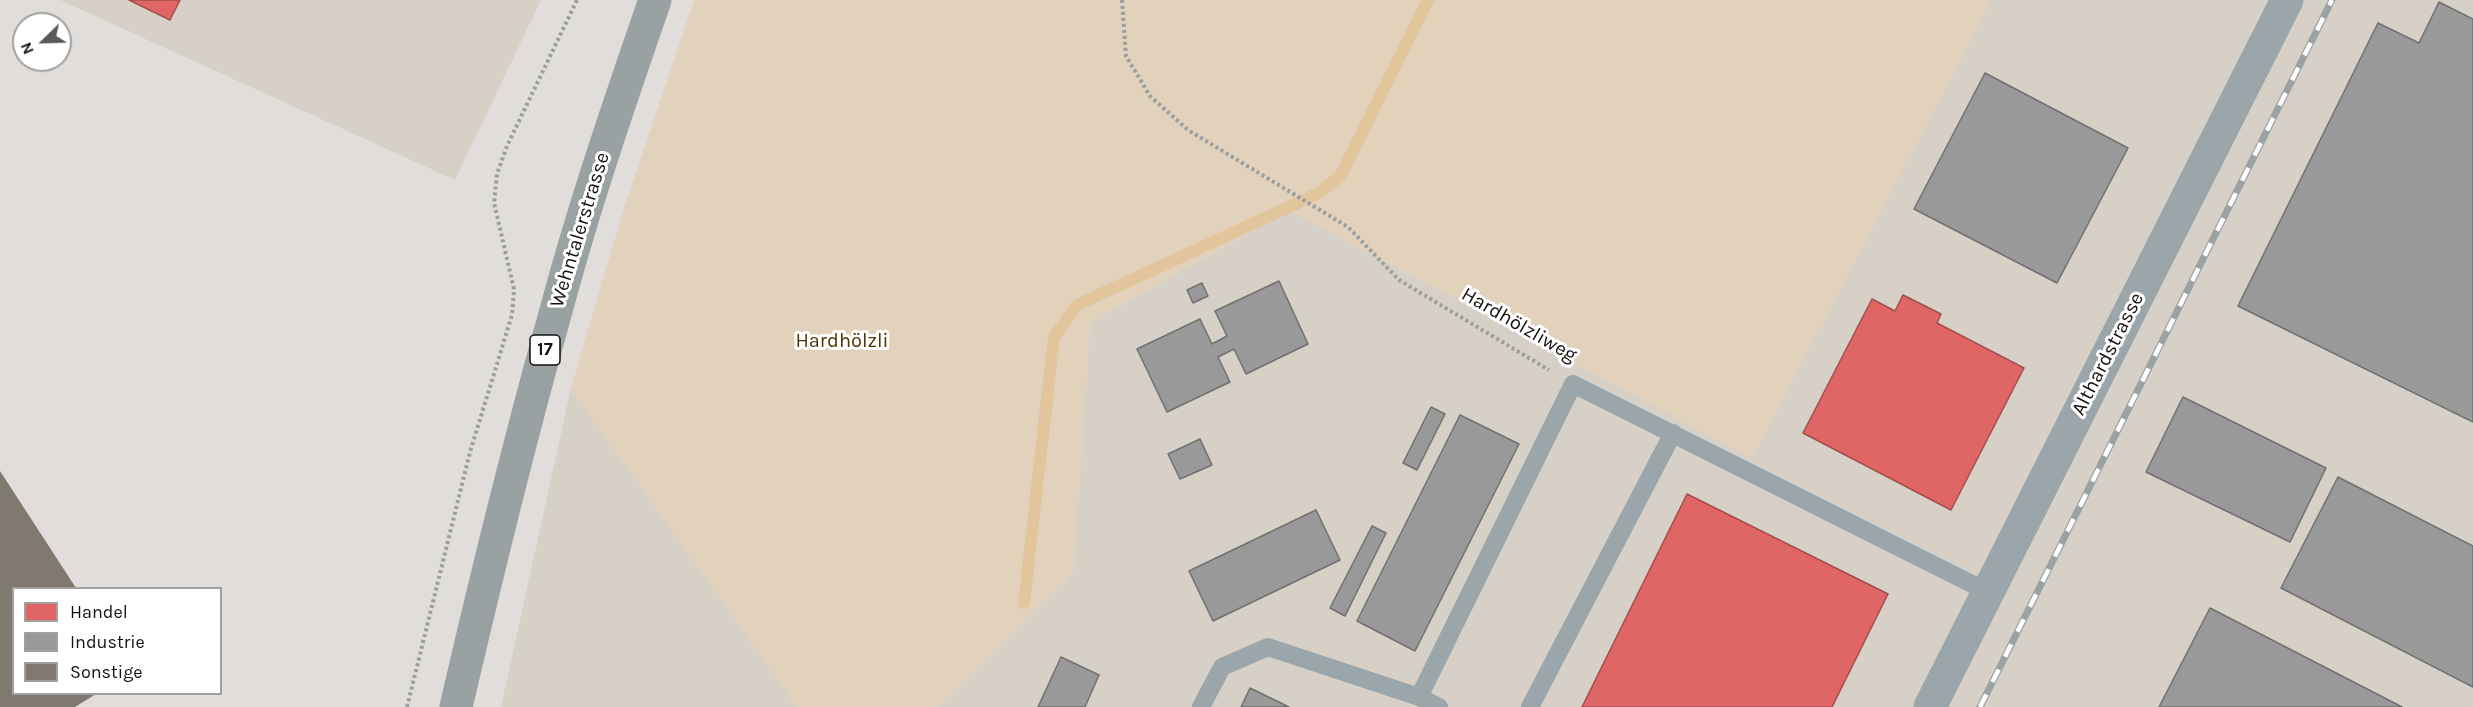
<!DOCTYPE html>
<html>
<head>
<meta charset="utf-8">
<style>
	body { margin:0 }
	#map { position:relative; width:2473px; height:707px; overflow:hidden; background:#e0ddda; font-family:Karla,sans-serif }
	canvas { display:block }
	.legend { position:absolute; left:12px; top:587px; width:210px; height:108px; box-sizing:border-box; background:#fff; border:2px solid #a1a09f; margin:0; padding:8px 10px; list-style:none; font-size:18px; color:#14120f }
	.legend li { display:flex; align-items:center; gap:12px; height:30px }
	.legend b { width:30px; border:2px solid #a1a09f }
	.north { position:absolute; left:12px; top:12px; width:60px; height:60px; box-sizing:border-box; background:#fff; border:2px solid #a1a09f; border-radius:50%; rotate:247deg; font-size:16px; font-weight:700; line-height:24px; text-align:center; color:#14120f }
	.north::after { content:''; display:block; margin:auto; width:21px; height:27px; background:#5b5956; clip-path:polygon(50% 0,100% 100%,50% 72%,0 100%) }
</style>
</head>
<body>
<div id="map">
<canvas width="2473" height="707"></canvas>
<ul class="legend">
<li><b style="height:16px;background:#e06666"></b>Handel</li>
<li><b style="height:16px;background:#999"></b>Industrie</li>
<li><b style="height:16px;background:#80796f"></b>Sonstige</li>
</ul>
<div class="north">N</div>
</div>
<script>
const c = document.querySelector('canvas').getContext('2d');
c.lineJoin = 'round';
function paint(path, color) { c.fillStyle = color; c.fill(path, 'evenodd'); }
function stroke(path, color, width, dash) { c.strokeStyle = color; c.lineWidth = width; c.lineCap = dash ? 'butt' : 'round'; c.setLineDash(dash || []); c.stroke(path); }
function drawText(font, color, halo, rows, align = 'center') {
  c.font = font + ' Karla,sans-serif'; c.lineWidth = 6; c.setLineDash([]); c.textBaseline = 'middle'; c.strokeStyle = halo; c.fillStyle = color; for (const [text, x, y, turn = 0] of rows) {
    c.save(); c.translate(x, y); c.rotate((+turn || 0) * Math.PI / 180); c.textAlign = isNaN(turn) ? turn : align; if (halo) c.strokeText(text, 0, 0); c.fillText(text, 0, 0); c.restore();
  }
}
const built = new Path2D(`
	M60,0H541L455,180Z
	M1987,0H2473V707H938L1073,573L1090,323L1289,210L1752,458Z
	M571,388L798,707H501Z`);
const green = new Path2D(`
	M694,0H1987L1991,2L1752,458L1289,210L1090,323L1073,573L938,707H798L571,388L622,215Z`);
const shops = new Path2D(`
	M129,0H180L170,20Z
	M1903,295L1941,314L1937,323L2024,368L1951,510L1803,433L1872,299L1895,311Z
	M1687,494L1888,594L1832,707H1582Z`);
const industry = new Path2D(`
	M2439,2L2473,19V422L2238,306L2378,23L2419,43Z
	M1985,73L2128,148L2057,283L1914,209Z
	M1279,281L1308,344L1246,374L1234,349L1218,357L1230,382L1167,412L1137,349L1200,319L1212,344L1227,336L1215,311Z
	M1202,283L1208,296L1193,303L1187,290Z
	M2183,397L2326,468L2290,542L2146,472Z
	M1431,407L1445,414L1417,470L1403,463Z
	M1460,415L1519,444L1415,651L1357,621Z
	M1200,439L1212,465L1180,479L1168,454Z
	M2338,477L2473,546V687L2281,588Z
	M1316,510L1340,560L1213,621L1189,571Z
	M1372,526L1386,533L1345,616L1330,608Z
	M2210,608L2402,707H2159Z
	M1061,657L1099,675L1085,707H1038Z
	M1250,688L1289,707H1241Z`);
const stream = new Path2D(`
	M1024,603L1054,337L1077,305L1319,193L1341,175L1428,0`);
const building = new Path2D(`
	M0,471L76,588H14V694H96L75,707H0Z`);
const path = new Path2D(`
	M1122,0L1126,56L1150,96L1188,130L1348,227L1399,280L1549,370
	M407,707L470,452L512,315L514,289L494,203L497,174L507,146L577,0`);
const lane = new Path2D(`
	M1419,697L1573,384L1988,592
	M1201,707L1222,667L1268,647L1419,697L1439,707
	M1530,707L1673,433`);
const street = new Path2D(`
	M1930,707L2287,0`);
const primary = new Path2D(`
	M456,707C487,573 520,439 557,307C585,203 620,101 655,0`);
const rail = new Path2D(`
	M1980,707L2332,0`);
const shields = [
	[545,350,30]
];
const shieldNames = [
	["17",545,350]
];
const streetNames = [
	["Wehntalerstrasse",580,230,-73],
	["Hardhölzliweg",1519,325,30],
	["Althardstrasse",2108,354,-63]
];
const parkNames = [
	["Hardhölzli",842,341]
];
paint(built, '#d6d0c7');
paint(green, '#e2d1bb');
paint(shops, '#e06666');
stroke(shops, '#a34d4c', 1.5);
paint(industry, '#999');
stroke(industry, '#717070', 1.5);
stroke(stream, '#e2c59c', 12);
paint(building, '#80796f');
stroke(path, '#979fa0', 4, [3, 3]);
stroke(lane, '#9ba6aa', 18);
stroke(street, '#9ba6aa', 33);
stroke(primary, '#99a1a2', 33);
stroke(rail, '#9ca2a3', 7);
stroke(rail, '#fff', 4.5, [14]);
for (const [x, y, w] of shields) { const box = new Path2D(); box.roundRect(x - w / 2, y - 15, w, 30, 4.5); c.fillStyle = '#fff'; c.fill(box); stroke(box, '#14120f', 1.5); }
drawText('bold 18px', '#14120f', null, shieldNames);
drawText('20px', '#14120f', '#fff', streetNames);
drawText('20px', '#4e3404', '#fff', parkNames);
</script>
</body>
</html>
